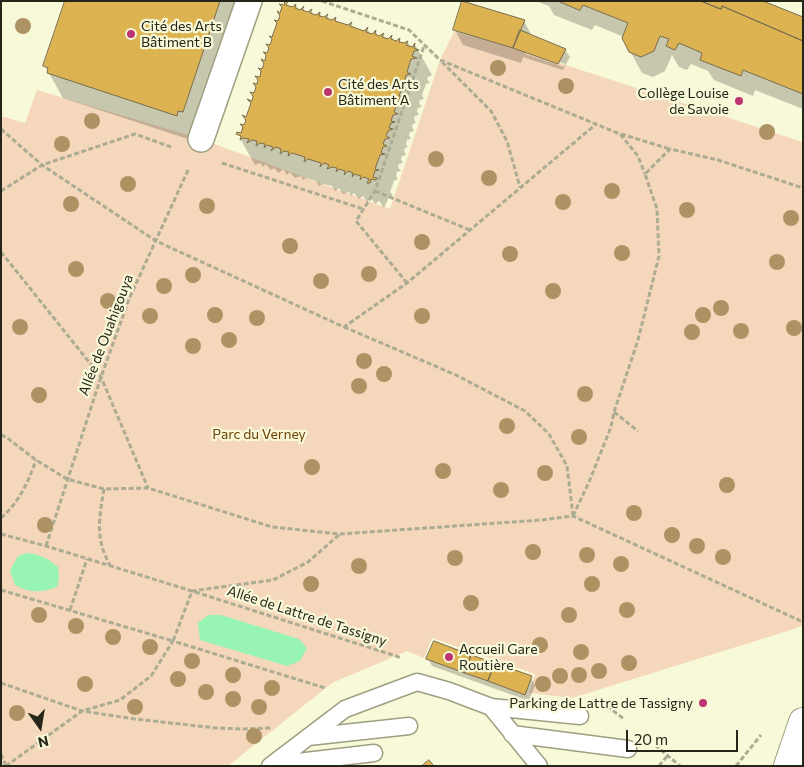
<!DOCTYPE html>
<html>
<head>
<meta charset="utf-8">
<style>
	body { margin:0 }
	#map { position:relative; width:804px; height:767px; overflow:hidden; background:#f8f9d8; font-family:Commissioner,sans-serif }
	canvas { display:block }
	.frame { position:absolute; inset:0; border:2px solid #252519; pointer-events:none }
	.north { position:absolute; left:15px; top:702px; width:50px; height:50px; -webkit-text-stroke:4px #f8f9d8; paint-order:stroke; rotate:167deg; font-size:14px; font-weight:700; line-height:20px; text-align:center; color:#252519 }
	.north::after { content:''; display:block; margin:auto; width:18px; height:22px; background:#252519; clip-path:polygon(50% 0,100% 100%,50% 72%,0 100%) }
	.scale { position:absolute; left:626px; top:730px; width:112px; height:22px; box-sizing:border-box; border:2px solid #252519; border-top:0; padding-left:6px; font-size:15px; line-height:18px; white-space:nowrap; color:#252519; -webkit-text-stroke:4px #f8f9d8; paint-order:stroke }
</style>
</head>
<body>
<div id="map">
<canvas width="804" height="767"></canvas>
<div class="frame"></div>
<div class="north">N</div>
<div class="scale">20 m</div>
</div>
<script>
const c = document.querySelector('canvas').getContext('2d');
c.lineJoin = 'round';
function paint(path, color) { c.fillStyle = color; c.fill(path, 'evenodd'); }
function stroke(path, color, width, dash) { c.strokeStyle = color; c.lineWidth = width; c.lineCap = dash ? 'butt' : 'round'; c.setLineDash(dash || []); c.stroke(path); }
function drawText(font, color, halo, rows, align = 'center') {
  c.font = font + ' Commissioner,sans-serif'; c.lineWidth = 4.5; c.setLineDash([]); c.textBaseline = 'middle'; c.strokeStyle = halo; c.fillStyle = color; for (const [text, x, y, turn = 0] of rows) {
    c.save(); c.translate(x, y); c.rotate((+turn || 0) * Math.PI / 180); c.textAlign = isNaN(turn) ? turn : align; if (halo) c.strokeText(text, 0, 0); c.fillText(text, 0, 0); c.restore();
  }
}
const green = new Path2D(`
	M454,32L513,48L803,142V625L794,629L572,698L529,693L535,674L432,638L424,658L407,651L332,683L228,766H1V116L25,123L37,90L201,139L390,209L440,60Z`);
const water = new Path2D(`
	M27,553C40,554 48,559 58,567L59,578L57,587C41,593 30,593 15,585L10,571L18,556Z
	M208,615H221L299,639L307,648L300,661L287,666L200,640L198,623Z`);
const shadow = new Path2D(`
	M66,1H236L191,140L63,98L45,66Z
	M536,1H760L803,19V109L755,90L753,96L714,80L708,71L691,64L687,70L679,67L672,55L665,71L653,77L642,73L630,51L624,37L595,25L592,30L554,15L549,6Z
	M296,6L300,11L303,8L306,13L311,11L314,16L320,13L322,18L327,16L330,21L335,19L338,23L348,26L351,24L354,29L364,32L367,29L372,35L376,32L378,37L383,35L388,40L392,37L394,42L399,40L402,44L407,42L412,48L415,45L432,75L428,77L427,79L430,83L426,84L422,95L424,99L420,100L419,103L422,107L418,108L417,111L419,115L415,116L414,119L416,123L413,124L412,127L414,131L410,132L409,135L411,139L407,140L406,144L408,147L405,148L404,151L406,155L402,156L401,159L403,163L399,164L398,167L401,171L397,172L396,176L398,179L394,181L390,192L393,195L389,197L384,208L379,201L375,204L372,199H370L367,202L363,196L359,199L354,193L351,196L349,192L343,194L339,188L335,191L332,186L323,184L319,186L316,181L306,178L303,180L301,176L295,178L290,172L287,175L284,170H282L279,173L274,168L271,170L266,164L263,167L260,163L255,165L241,140L252,105L250,102L253,103L273,40L271,38H273L278,22ZM369,173L361,181V177Z
	M524,21L532,36L565,50L570,57L563,70L523,57L521,63L463,45L455,30ZM525,51L565,64L564,67L525,54Z
	M428,658L531,678L535,685L529,701L432,666Z`);
const building = new Path2D(`
	M65,1H220L183,112L178,111L177,116L47,73L48,68L43,66Z
	M285,1H288L286,5L292,7L296,4L295,8L300,10L304,6L302,10L308,12L312,9L310,13L316,15L320,12L319,16L324,17L328,14L326,18L332,20L336,17L335,21L348,25L352,22L350,26L364,31L368,27L366,32L372,34L376,30L375,34L379,36L384,33L382,37L388,39L392,35L391,39L396,41L400,38L399,42L404,43L408,41L406,45L412,47L415,43L414,48L419,50L414,51L412,56L417,58L411,59L407,72L411,74L406,75L405,80L408,82L404,83L402,88L406,90L401,91L399,96L403,97L399,99L397,104L401,106L396,107L394,112L398,114L393,115L391,121L395,122L391,123L389,128L393,129L388,131L386,136L390,138L385,139L383,144L387,146L383,147L381,153L385,154L380,155L375,169L379,170L375,171L373,177L377,178L376,180L371,179L370,183H367L369,179L364,177L360,180L361,176L355,174L352,177L353,173L348,171L344,175L345,171L339,169L336,172L337,168L332,167L327,169L329,165L324,163L320,167L321,163L308,159L304,162L305,157L292,153L288,156L289,152L284,151L280,154L281,149L276,147L271,151L273,147L267,145L264,148L265,144L260,143L256,146L257,141L252,140L247,143L249,139L243,138L240,140L241,136L236,134L237,132L241,133L243,127L240,124L244,125L246,120L242,115L246,117L251,103L247,99L252,101L253,96L250,92L254,93L256,87L253,83L257,84L258,80L255,76L260,77L261,71L258,68L262,69L264,64L261,59L265,61L266,55L263,52L267,53L269,48L266,44L270,45L272,39L269,36L272,37L277,23L274,20L278,21L280,16L277,11L280,13L282,7L279,4L284,5Z
	M462,1L525,20L513,48L453,30Z
	M558,1H701L721,9L722,6L803,41V94L743,70L741,76L700,60L702,53L679,43L675,50L666,46L669,39L660,36L654,51L641,57L629,52L622,38L628,23L583,5L580,10Z
	M701,1H763L803,17V41L722,6L721,9Z
	M520,30L566,49L558,64L513,48Z
	M434,641L471,655L465,673L426,659Z
	M471,655L495,663L488,681L465,673Z
	M495,663L532,676L525,695L488,681Z
	M429,760L434,766H422Z`);
const path = new Path2D(`
	M322,1L409,30L440,60L620,134L638,156L645,174
	M442,62L491,111L507,141L520,187
	M1,129L42,165L156,241L344,327L407,283L595,125
	M621,134L670,149
	M222,163L363,209
	M1,191L42,165L135,134L171,147
	M375,191L470,230
	M1,252L101,377L148,488
	M407,283L356,221L375,191L424,46
	M344,327L456,375L525,411L549,434L567,466L573,515
	M614,412L638,431
	M1,435L6,437L36,460L67,479L104,489L148,488L272,527L340,534L541,520L573,516L803,622
	M104,489C99,519 95,539 110,565
	M573,516L589,482L611,427L614,412L638,340L659,256L657,209L645,174L670,149L718,160L803,188
	M1,518C19,502 28,483 36,460
	M1,534L46,546L192,591L402,658
	M46,546L101,377L129,299L189,168
	M1,590L173,641L192,591L273,580L308,562L340,534
	M70,610L87,559
	M1,683L82,711L135,719L216,728L243,729L272,728
	M607,706L624,719
	M655,745L680,766
	M1,754L6,766
	M6,766L82,711L120,700L151,676L173,641L325,688
	M659,766L668,755
	M736,766L761,735`);
const service = new Path2D(`
	M491,707L580,716
	M512,734L628,749
	M308,737L409,726
	M272,765L374,753
	M270,766L345,709L417,682L449,691L491,707L539,766`);
const pedestrian = new Path2D(`
	M201,139L249,1`);
const tertiary = new Path2D(`
	M788,766L803,722`);
const trees = [
	[23,26],
	[498,68],
	[566,86],
	[92,121],
	[767,132],
	[62,144],
	[436,159],
	[489,178],
	[128,184],
	[612,191],
	[563,202],
	[71,204],
	[207,206],
	[687,210],
	[791,218],
	[422,242],
	[290,246],
	[622,253],
	[510,254],
	[777,262],
	[76,269],
	[369,274],
	[193,275],
	[321,281],
	[164,286],
	[553,291],
	[108,301],
	[721,308],
	[215,315],
	[703,315],
	[150,316],
	[422,316],
	[257,318],
	[20,327],
	[794,328],
	[741,331],
	[692,332],
	[229,340],
	[193,346],
	[364,361],
	[384,374],
	[359,386],
	[585,394],
	[39,395],
	[507,426],
	[579,437],
	[312,467],
	[443,471],
	[545,473],
	[727,485],
	[501,490],
	[634,513],
	[45,525],
	[672,535],
	[697,546],
	[533,552],
	[587,555],
	[723,557],
	[455,558],
	[621,564],
	[359,566],
	[311,584],
	[592,584],
	[471,603],
	[627,610],
	[39,615],
	[569,615],
	[76,626],
	[113,637],
	[540,645],
	[150,647],
	[581,652],
	[192,661],
	[629,663],
	[599,671],
	[233,675],
	[579,675],
	[560,676],
	[178,679],
	[85,684],
	[543,684],
	[272,688],
	[206,692],
	[233,699],
	[135,707],
	[259,707],
	[17,713],
	[254,736]
];
const markers = [
	[131,34,5,"#bc3471"],
	[328,92,5,"#bc3471"],
	[739,101,5,"#bc3471"],
	[449,657,5,"#bc3471"],
	[703,703,5,"#bc3471"]
];
const poiNames = [
	["Cité des Arts",141,26],
	["Bâtiment B",141,42],
	["Cité des Arts",338,84],
	["Bâtiment A",338,100],
	["Collège Louise",729,93,"right"],
	["de Savoie",729,109,"right"],
	["Accueil Gare",459,649],
	["Routière",459,665],
	["Parking de Lattre de Tassigny",693,703,"right"]
];
const streetNames = [
	["Allée de Ouahigouya",106,335,-69],
	["Allée de Lattre de Tassigny",307,616,18]
];
const parkNames = [
	["Parc du Verney",259,434]
];
paint(green, '#f5d7bb');
paint(water, '#97f4b4');
paint(shadow, '#0003');
paint(building, '#dcb350');
stroke(building, '#786c51', 1);
stroke(service, '#9e9f81', 19);
stroke(pedestrian, '#9e9f81', 28);
stroke(tertiary, '#9e9f81', 30);
stroke(path, '#abac93', 3, [5, 2.5]);
stroke(service, '#fff', 16);
stroke(pedestrian, '#fff', 25);
stroke(tertiary, '#fff', 28);
c.fillStyle = '#ad9363';
for (const [x, y] of trees) { c.beginPath(); c.arc(x, y, 8, 0, 2 * Math.PI); c.fill(); }
for (const [x, y, r, color] of markers) { const dot = new Path2D(); dot.arc(x, y, r, 0, 2 * Math.PI); c.fillStyle = color; c.fill(dot); stroke(dot, '#f8f9d8', 2); }
drawText('14px', '#252519', '#f8f9d8', poiNames, 'left');
drawText('14px', '#252519', '#f8f9d8', streetNames);
drawText('14px', '#704004', '#f8f9d8', parkNames);
</script>
</body>
</html>
